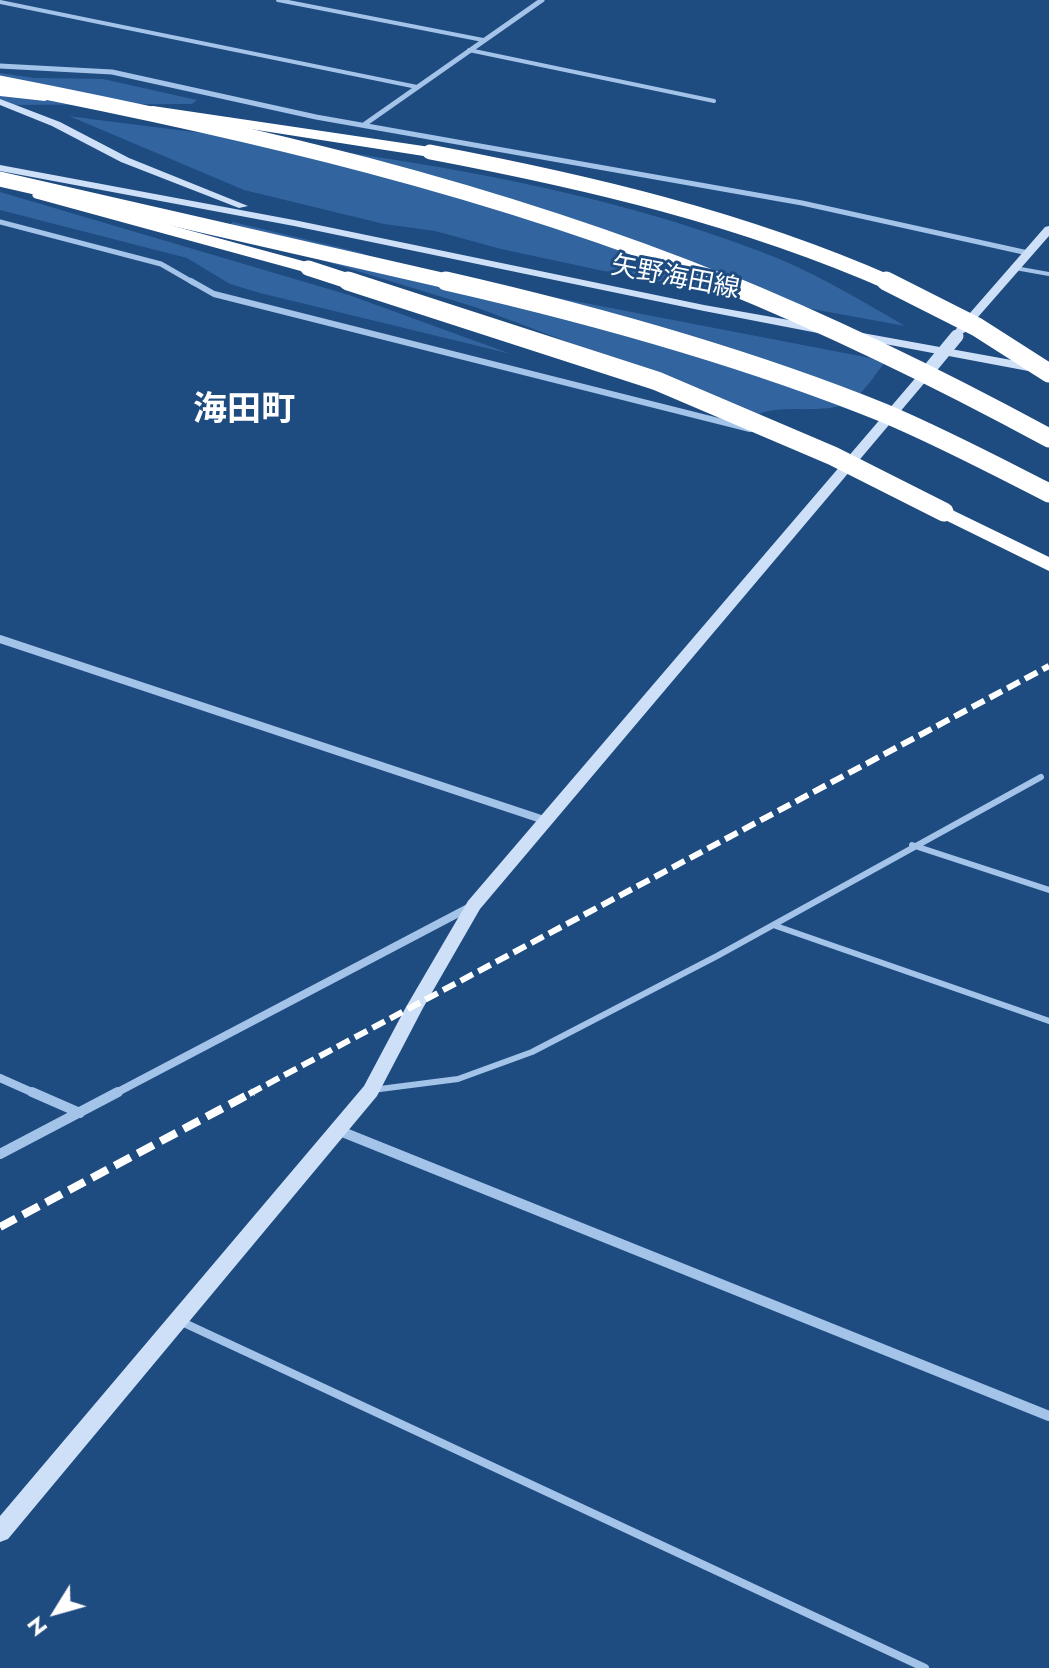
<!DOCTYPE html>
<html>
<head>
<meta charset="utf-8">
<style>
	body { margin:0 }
	#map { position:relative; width:1049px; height:1668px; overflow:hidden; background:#1e4b80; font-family:Jost,sans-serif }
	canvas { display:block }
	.north { position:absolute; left:16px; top:1572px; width:80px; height:80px; -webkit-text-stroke:6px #1e4b80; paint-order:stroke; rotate:233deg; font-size:22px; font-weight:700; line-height:32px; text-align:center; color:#fff }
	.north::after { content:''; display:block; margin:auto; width:28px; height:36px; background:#fff; clip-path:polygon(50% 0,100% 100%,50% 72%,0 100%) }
</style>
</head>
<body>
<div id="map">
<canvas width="1049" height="1668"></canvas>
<div class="north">N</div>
</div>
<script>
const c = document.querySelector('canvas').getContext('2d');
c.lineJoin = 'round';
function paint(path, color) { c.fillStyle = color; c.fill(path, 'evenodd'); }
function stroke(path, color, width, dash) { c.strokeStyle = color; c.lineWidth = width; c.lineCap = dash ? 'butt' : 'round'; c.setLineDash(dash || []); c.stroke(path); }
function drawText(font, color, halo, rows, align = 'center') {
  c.font = font + ' Jost,"Noto Sans JP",sans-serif'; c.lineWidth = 6; c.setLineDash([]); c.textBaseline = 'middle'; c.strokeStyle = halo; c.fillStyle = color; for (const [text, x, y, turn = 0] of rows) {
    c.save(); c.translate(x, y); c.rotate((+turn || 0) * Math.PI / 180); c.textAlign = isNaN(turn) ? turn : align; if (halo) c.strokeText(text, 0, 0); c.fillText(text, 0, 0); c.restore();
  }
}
const green = new Path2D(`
	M0,73L35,78L103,79L197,100L192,104L0,105Z
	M69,116C301,147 539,167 759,251C811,270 857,298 905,326L599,270L501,249L435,231L384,224L244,190Z
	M0,192L349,295L511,354L260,293L230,284L187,258L0,210Z
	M233,222L359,252L398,267L886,361C877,372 868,386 858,396C832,419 789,402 759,414L478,308L223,230Z`);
const laneFar2 = new Path2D(`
	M278,0L483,40
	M0,2L417,87
	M469,50L714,101
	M1015,268L1049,274`);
const laneFar1 = new Path2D(`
	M912,845L1049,890
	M776,926L1049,1021
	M372,1090L458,1079L532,1052L717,956L1041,777`);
const lane = new Path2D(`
	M182,1322L925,1668`);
const streetFar3 = new Path2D(`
	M0,66L112,72L316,117L802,203L1028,253
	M365,124L542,0
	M0,222L161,264L194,283`);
const streetFar2 = new Path2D(`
	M191,281L214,294L750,429
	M0,639L4,640`);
const streetFar1 = new Path2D(`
	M0,639L547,821
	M0,1078L36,1094
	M114,1094L470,907`);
const street = new Path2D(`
	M32,1092L80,1113
	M340,1131L1049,1416
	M0,1154L118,1092`);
const secondary = new Path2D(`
	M0,99L60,122L129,158L248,206L239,208L121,162L52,126L0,105Z
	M0,165L294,220L704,305L823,326L829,330L823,334L704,311L294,226L0,171Z
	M1049,226V236L964,333H956V329L1045,227Z
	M857,332L1039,365L1045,369L1039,373L853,338V334Z
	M928,367L932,368V374L480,909L423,1008L377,1096L8,1539L0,1542V1516L364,1086L406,1007L468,901L924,368Z`);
const highway = new Path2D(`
	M0,88L45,93L52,97L45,101L0,96Z
	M153,106L430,147L438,152L430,157L148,113V107Z
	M40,190L314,264L316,268L308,273L34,198L32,195Z
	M944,506L1049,557V571L937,516L934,512L937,508Z`);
const railFar1 = new Path2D(`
	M249,1094L1049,666`);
const rail = new Path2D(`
	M0,1227L253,1092`);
const secondaryBridge = new Path2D(`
	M928,371L957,336`);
const highwayBridgeFar1 = new Path2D(`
	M0,83C247,131 492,188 726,283
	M430,152C588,182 742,218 890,283
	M0,179L455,283
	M308,268L354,283`);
const highwayBridge = new Path2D(`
	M348,281L657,381L833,456L944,512
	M446,281C595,315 743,356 884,413C941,437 994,465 1049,493
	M721,281C834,327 942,380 1049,438
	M886,281L977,327L1049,373`);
const farStreetnames = [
	["矢野海田線",675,279,11]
];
const farDistrictnames = [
	["海田町",244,412]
];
paint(green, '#32649f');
stroke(laneFar2, '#a3c3e8', 4);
stroke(laneFar1, '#a3c3e8', 6);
stroke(lane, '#a3c3e8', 8);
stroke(streetFar3, '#a3c3e8', 5);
stroke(streetFar2, '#a3c3e8', 6);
stroke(streetFar1, '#a3c3e8', 8);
stroke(street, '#a3c3e8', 10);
paint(secondary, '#cee0f7');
paint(highway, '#fff');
stroke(railFar1, '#fff', 6, [14, 6]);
stroke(rail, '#fff', 8, [18, 8]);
stroke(secondaryBridge, '#cee0f7', 13);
stroke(highwayBridgeFar1, '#fff', 15);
stroke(highwayBridge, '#fff', 19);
drawText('26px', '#fff', '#1e4b80', farStreetnames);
drawText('bold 34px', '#fff', '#1e4b80', farDistrictnames);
</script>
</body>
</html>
